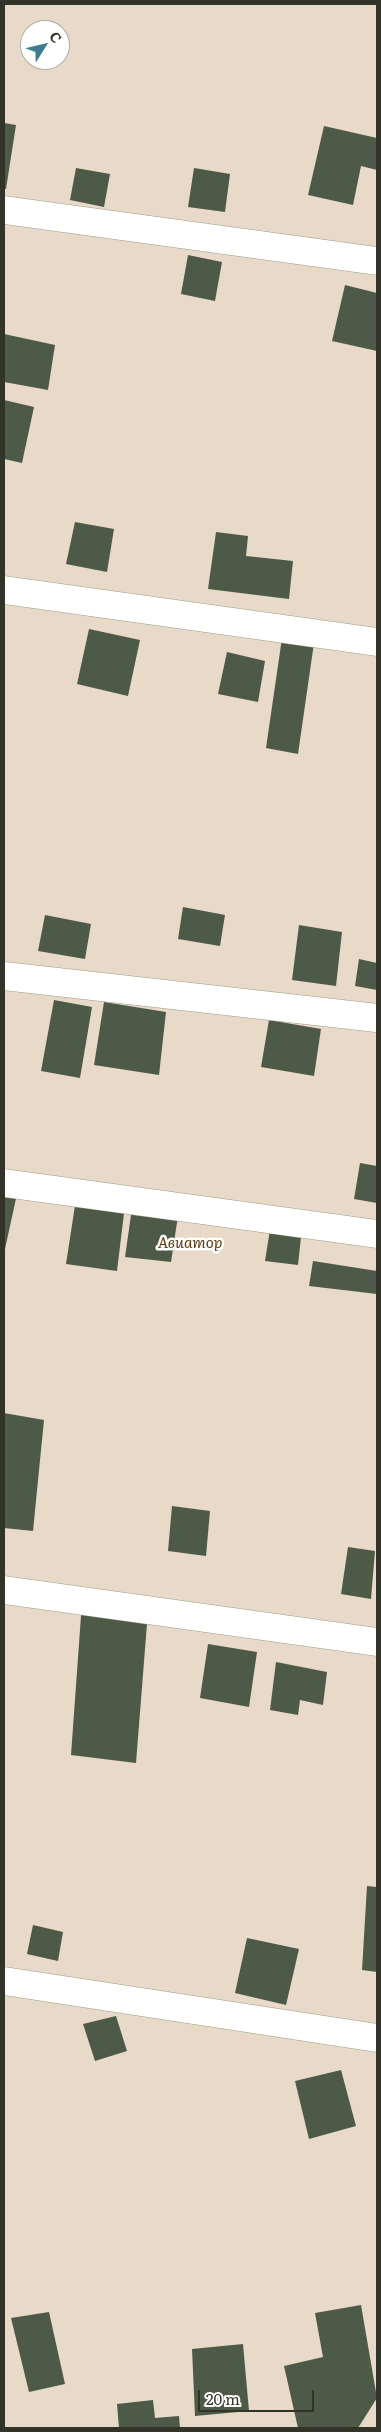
<!DOCTYPE html>
<html>
<head>
<meta charset="utf-8">
<style>
	body { margin:0 }
	#map { position:relative; width:381px; height:2432px; overflow:hidden; background:#f7fbe2; font-family:Literata,serif }
	canvas { display:block }
	.frame { position:absolute; inset:0; border:5px solid #32342a; pointer-events:none }
	.north { position:absolute; left:20px; top:20px; width:50px; height:50px; box-sizing:border-box; background:#fff; border:1px solid #adaeaa; border-radius:50%; rotate:54deg; font-size:14px; font-weight:700; line-height:20px; text-align:center; color:#32342a }
	.north::after { content:''; display:block; margin:auto; width:18px; height:22px; background:#3d7b91; clip-path:polygon(50% 0,100% 100%,50% 72%,0 100%) }
	.scale { position:absolute; left:198px; top:2390px; width:116px; height:22px; box-sizing:border-box; border:2px solid #32342a; border-top:0; padding-left:6px; font-size:15px; line-height:18px; white-space:nowrap; color:#32342a; -webkit-text-stroke:4px #fff; paint-order:stroke }
</style>
</head>
<body>
<div id="map">
<canvas width="381" height="2432"></canvas>
<div class="frame"></div>
<div class="north">С</div>
<div class="scale">20 m</div>
</div>
<script>
const c = document.querySelector('canvas').getContext('2d');
c.lineJoin = 'round';
function paint(path, color) { c.fillStyle = color; c.fill(path, 'evenodd'); }
function stroke(path, color, width, dash) { c.strokeStyle = color; c.lineWidth = width; c.lineCap = dash ? 'butt' : 'round'; c.setLineDash(dash || []); c.stroke(path); }
function drawText(font, color, halo, rows, align = 'center') {
  c.font = font + ' Literata,serif'; c.lineWidth = 5; c.setLineDash([]); c.textBaseline = 'middle'; c.strokeStyle = halo; c.fillStyle = color; for (const [text, x, y, turn = 0] of rows) {
    c.save(); c.translate(x, y); c.rotate((+turn || 0) * Math.PI / 180); c.textAlign = isNaN(turn) ? turn : align; if (halo) c.strokeText(text, 0, 0); c.fillText(text, 0, 0); c.restore();
  }
}
const green = new Path2D(`
	M4,4H377V2428H4ZM30,30H60V60H30Z`);
const building = new Path2D(`
	M4,123L16,125L6,189H4Z
	M324,126L377,138V170L361,166L353,205L308,195Z
	M76,168L110,174L104,207L70,200Z
	M194,168L230,174L225,212L188,207Z
	M188,255L222,262L215,301L181,294Z
	M345,285L377,293V351L332,341Z
	M4,334L55,345L48,390L4,382Z
	M4,400L34,407L22,463L4,459Z
	M75,522L114,529L107,572L66,564Z
	M216,532L248,536L246,556L293,561L289,599L208,589Z
	M89,629L140,640L128,696L77,684Z
	M282,638L314,643L298,754L266,748Z
	M227,652L265,661L258,702L218,694Z
	M183,907L225,915L220,946L178,939Z
	M45,915L91,924L85,959L38,951Z
	M299,925L342,932L336,986L292,980Z
	M359,959L377,963V990L355,986Z
	M54,1000L92,1007L80,1078L41,1071Z
	M104,1002L166,1012L159,1075L94,1065Z
	M269,1020L321,1029L314,1076L261,1067Z
	M360,1163L377,1166V1203L354,1199Z
	M4,1191L17,1194L5,1249H4Z
	M76,1199L125,1205L117,1271L66,1264Z
	M132,1208L178,1216L171,1262L125,1257Z
	M271,1223L302,1228L298,1265L265,1261Z
	M313,1261L377,1271V1294L309,1286Z
	M4,1413L44,1420L33,1531L4,1528Z
	M172,1506L210,1511L206,1556L168,1551Z
	M348,1547L375,1551L371,1599L341,1594Z
	M82,1602L148,1611L136,1763L71,1755Z
	M208,1644L257,1652L249,1707L200,1698Z
	M276,1662L327,1672L323,1705L300,1700L298,1715L270,1710Z
	M367,1886L377,1887V1972L362,1970Z
	M33,1925L63,1932L58,1961L27,1954Z
	M247,1938L299,1949L286,2005L235,1993Z
	M116,2016L127,2051L95,2061L83,2024Z
	M341,2070L356,2126L309,2139L295,2081Z
	M361,2305L377,2398L358,2428H298L284,2366L323,2357L315,2313Z
	M49,2312L65,2384L29,2392L11,2318Z
	M243,2344L249,2411L195,2416L192,2349Z
	M153,2400L155,2418L179,2416L180,2428H119L117,2404Z`);
const minor = new Path2D(`
	M4,210L377,261
	M4,590L377,642
	M4,976L377,1018
	M4,1183L377,1234
	M4,1590L377,1642
	M4,1981L377,2038`);
const parkNames = [
	["Авиатор",190,1244]
];
paint(green, '#e8d9c9');
paint(building, '#4e5a48');
stroke(minor, '#9c9f88', 29);
stroke(minor, '#fff', 28);
drawText('italic 15px', '#603e12', '#fff', parkNames);
</script>
</body>
</html>
